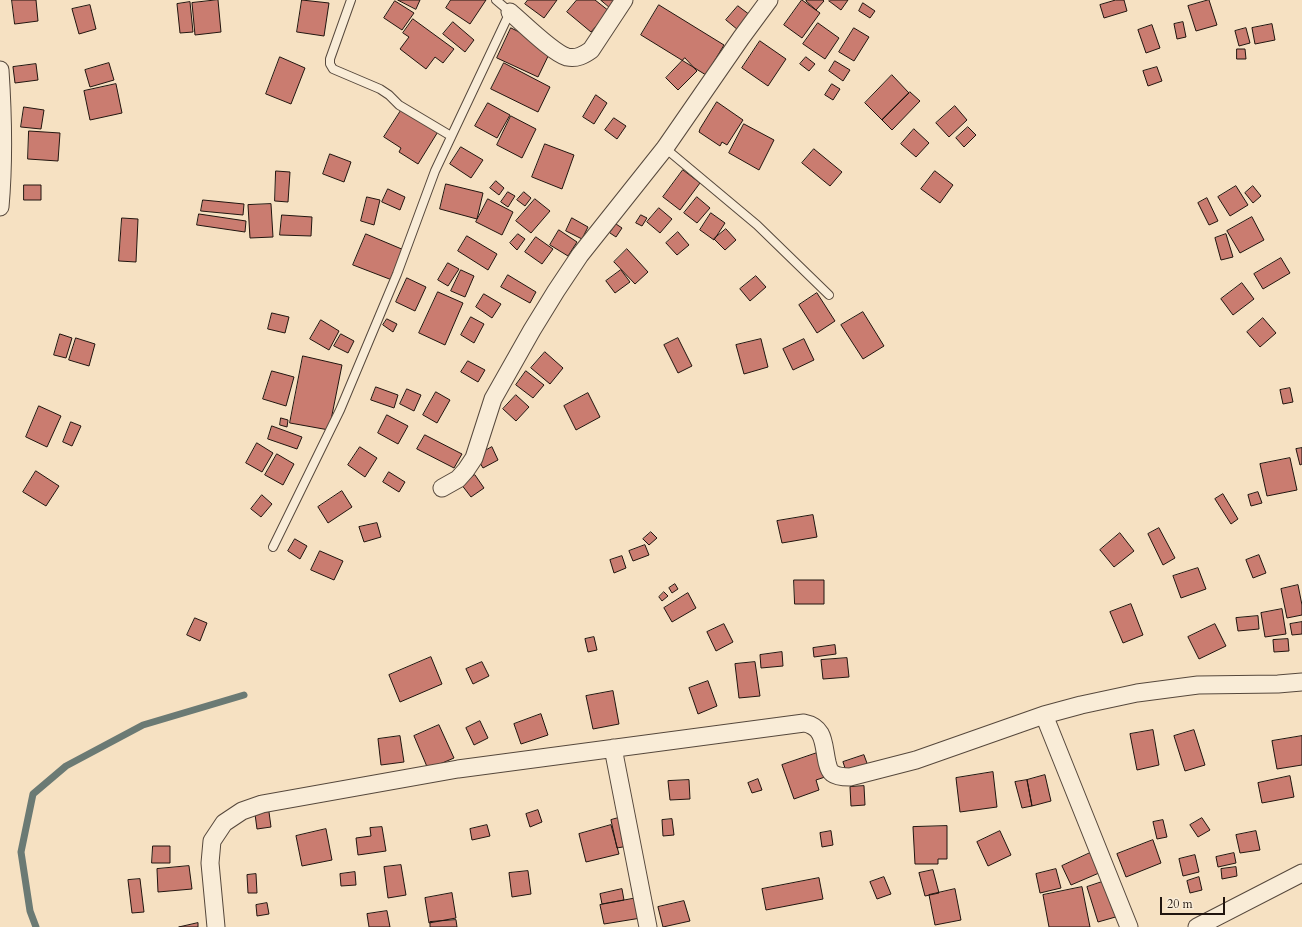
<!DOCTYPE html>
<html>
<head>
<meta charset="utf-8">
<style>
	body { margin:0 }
	#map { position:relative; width:1302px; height:927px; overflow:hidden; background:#f6e1c2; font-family:Cardo,serif }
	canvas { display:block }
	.scale { position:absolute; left:1160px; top:897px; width:65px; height:18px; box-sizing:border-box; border:2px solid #21150f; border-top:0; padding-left:5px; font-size:12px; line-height:14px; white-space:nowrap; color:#21150f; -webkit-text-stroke:3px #f9ecd7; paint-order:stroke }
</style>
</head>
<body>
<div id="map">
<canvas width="1302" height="927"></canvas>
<div class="scale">20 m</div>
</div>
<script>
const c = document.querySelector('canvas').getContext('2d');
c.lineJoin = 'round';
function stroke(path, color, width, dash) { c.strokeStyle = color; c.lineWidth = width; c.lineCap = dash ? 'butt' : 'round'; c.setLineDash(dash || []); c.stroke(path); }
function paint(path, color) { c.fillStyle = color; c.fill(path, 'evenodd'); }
const stream = new Path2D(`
	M36,927L30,911L21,852L33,794L66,766L143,725L244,695`);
const building = new Path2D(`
	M12,0H36L38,21L15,24Z
	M218,0L221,32L195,35L192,3Z
	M302,0L329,3L324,36L297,32Z
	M398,0H420L416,9Z
	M451,0H486L470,24L446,8Z
	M528,0H557L544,18L525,4Z
	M577,0H595L609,11L591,32L567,12Z
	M601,0H621L613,10Z
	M802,0L820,13L802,38L784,25Z
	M808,0H823L824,1L816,10L806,1Z
	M830,0H848L841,10L829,1Z
	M1116,0H1124L1127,11L1104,18L1100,5Z
	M1209,0L1217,25L1196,31L1188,6Z
	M395,1L414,13L402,30L384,18Z
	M190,2L193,32L180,33L177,4Z
	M863,3L875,11L870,18L859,11Z
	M90,5L96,29L79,34L72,9Z
	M659,5L724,45L706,75L641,35Z
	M738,6L750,15L738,30L726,20Z
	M413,19L454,49L443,63L435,57L426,69L400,49L409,37L403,33Z
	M453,22L474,40L465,52L443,34Z
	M1183,22L1186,37L1177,39L1174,24Z
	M818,23L839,38L825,59L803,44Z
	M1272,24L1275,40L1255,44L1252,28Z
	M1152,25L1160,48L1146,53L1138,30Z
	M511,28L552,48L538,77L497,58Z
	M854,28L869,37L854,61L839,52Z
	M1246,28L1250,43L1239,46L1235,31Z
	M760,41L786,59L768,86L742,68Z
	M1237,49H1245L1246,59H1237Z
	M280,57L305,68L291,104L266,94Z
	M806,57L815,64L809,71L800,64Z
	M685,58L697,71L678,90L666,78Z
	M835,61L850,70L843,81L829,71Z
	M109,63L114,80L90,87L85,70Z
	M504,63L550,87L538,112L491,89Z
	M36,64L38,80L15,83L13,67Z
	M1157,67L1162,81L1148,86L1143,71Z
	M892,75L909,93L882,120L865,103Z
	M116,84L122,113L90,120L84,91Z
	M832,84L840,89L833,100L825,95Z
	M910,92L920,101L892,130L882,120Z
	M596,95L607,103L594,124L583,117Z
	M717,102L743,120L727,145L722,142L720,146L699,132L700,129Z
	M488,103L510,115L497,138L475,126Z
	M955,106L967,120L949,137L936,123Z
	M24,107L44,110L41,129L21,127Z
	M402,109L439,130L418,164L399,152L401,148L384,137Z
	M511,116L536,129L522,158L497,145Z
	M614,118L626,126L617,139L605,130Z
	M744,124L774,140L759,170L729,153Z
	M968,127L976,135L964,147L956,138Z
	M914,129L929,143L916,157L901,144Z
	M29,131L60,133L58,161L28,159Z
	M545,144L574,155L562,189L532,177Z
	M461,147L483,160L471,178L450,164Z
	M814,149L842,172L830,186L802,163Z
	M330,154L351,162L344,182L323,174Z
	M683,170L700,183L680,210L663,197Z
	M276,171L290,172L288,202L275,201Z
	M935,171L953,185L940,203L921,189Z
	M496,181L504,188L499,195L490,188Z
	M446,184L483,193L477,219L440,209Z
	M24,185H41V200H24Z
	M1236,186L1248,205L1230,216L1218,197Z
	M1253,186L1261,196L1253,203L1245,193Z
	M388,189L405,197L400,210L382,202Z
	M508,192L515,196L508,207L501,202Z
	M524,192L531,198L525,206L517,200Z
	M367,197L380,200L374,225L361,221Z
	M697,197L710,208L697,223L684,213Z
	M1207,198L1218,221L1209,225L1198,203Z
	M488,199L513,212L502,235L476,222Z
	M535,199L550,211L531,233L516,221Z
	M203,200L244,204L243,215L201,211Z
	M271,204L273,237L250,238L248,205Z
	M659,208L672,219L660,233L647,222Z
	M711,213L725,223L714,240L700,230Z
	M199,214L246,221L245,232L197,225Z
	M282,215L312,217L311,236L280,235Z
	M641,215L647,218L642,226L636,223Z
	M1252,217L1264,240L1240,253L1227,231Z
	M122,218L138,219L136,262L119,261Z
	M572,218L588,227L582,239L566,231Z
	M616,224L622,228L616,237L610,233Z
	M726,229L736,240L725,250L714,239Z
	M559,230L577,242L568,256L550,245Z
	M678,232L689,245L677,255L666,243Z
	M366,234L404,250L392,280L353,265Z
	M518,234L525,239L517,250L510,243Z
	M1226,234L1233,257L1221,260L1215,238Z
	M467,236L497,254L488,270L458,251Z
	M536,237L553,249L542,264L525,252Z
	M627,249L648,272L635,284L614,262Z
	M1281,258L1290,273L1263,289L1254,274Z
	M448,263L459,269L448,286L438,280Z
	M461,270L474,276L465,297L451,291Z
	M621,270L630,282L615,293L606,281Z
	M508,275L536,292L530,303L501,287Z
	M756,276L766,287L750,301L740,289Z
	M407,278L426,287L415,311L396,302Z
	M1242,283L1254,299L1233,315L1221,299Z
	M438,292L463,303L445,345L419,333Z
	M817,293L835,321L817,333L799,305Z
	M484,294L501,304L492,318L476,307Z
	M863,312L884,346L863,359L841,325Z
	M272,313L289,317L285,333L268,329Z
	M471,317L484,324L474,343L461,335Z
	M1263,318L1276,333L1260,347L1247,332Z
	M387,319L397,324L393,332L383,325Z
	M321,320L339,331L329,350L310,339Z
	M60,334L72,338L66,358L54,355Z
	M341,334L354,341L348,353L334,346Z
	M76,338L95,344L89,366L69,360Z
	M678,338L692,366L678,373L664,345Z
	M761,339L768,367L744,374L736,345Z
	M804,339L814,360L793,370L783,349Z
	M545,352L563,368L550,384L531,368Z
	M303,356L342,365L329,430L290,423Z
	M468,361L485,370L478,382L461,372Z
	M272,371L294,377L286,406L263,399Z
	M526,371L544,385L533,398L516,385Z
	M376,387L398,395L394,408L371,400Z
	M1290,388L1293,402L1283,404L1280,390Z
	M407,389L421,395L414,411L400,404Z
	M436,392L450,400L437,423L423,415Z
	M588,393L600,417L576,430L564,406Z
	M516,395L529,407L516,421L503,409Z
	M39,406L61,416L47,447L26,437Z
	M387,415L408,426L398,444L378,433Z
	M281,418L288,420L287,427L280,425Z
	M71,422L81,426L72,446L63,442Z
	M272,426L302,437L297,449L268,439Z
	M425,435L462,454L454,468L417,449Z
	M257,443L273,453L262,472L246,463Z
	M360,447L377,458L365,477L348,465Z
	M492,447L498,460L483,468L476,456Z
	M1302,448V464L1300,465L1296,449Z
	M277,454L294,464L283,485L265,475Z
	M1290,458L1297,490L1267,496L1260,464Z
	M36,471L59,486L46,506L23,492Z
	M389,472L405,482L399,492L383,482Z
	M475,475L484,488L471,497L461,484Z
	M342,491L352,507L328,523L318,507Z
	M1258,492L1262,503L1251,506L1248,495Z
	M1223,494L1238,519L1231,524L1215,499Z
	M262,495L272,504L261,517L251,509Z
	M813,515L817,537L782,543L777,521Z
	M377,523L381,537L364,542L359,527Z
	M1159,528L1175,558L1163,565L1148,534Z
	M651,532L657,538L649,545L643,539Z
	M1120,533L1134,551L1114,567L1100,550Z
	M295,539L307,546L300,559L288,551Z
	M645,545L649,555L633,561L629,551Z
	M320,551L343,561L334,580L311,570Z
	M1259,555L1266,573L1253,578L1246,560Z
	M622,556L626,568L614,573L610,560Z
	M1198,568L1206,589L1181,598L1173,576Z
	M794,580H824V604H795Z
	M675,584L678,589L672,593L669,588Z
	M1298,585L1302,605V615L1287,618L1281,589Z
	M664,592L668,596L662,601L659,597Z
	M688,593L696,608L672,622L664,608Z
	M1131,604L1143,635L1123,643L1110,612Z
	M1282,609L1286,634L1265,637L1261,613Z
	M1258,616L1259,629L1238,631L1236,618Z
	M195,618L207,623L200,641L187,635Z
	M1302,622V634L1292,635L1290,624Z
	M724,624L733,642L716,651L707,632Z
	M1215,624L1226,646L1199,659L1188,637Z
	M594,637L597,650L588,652L585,639Z
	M1288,639L1289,651L1274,652L1273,640Z
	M835,645L836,654L814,657L813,648Z
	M782,652L783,666L761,668L760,655Z
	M431,657L442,684L400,702L389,675Z
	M847,658L849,677L823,679L821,660Z
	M482,662L489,676L473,684L466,669Z
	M755,662L760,696L739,698L735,664Z
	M708,681L717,706L698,714L689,688Z
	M613,691L619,724L593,729L586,696Z
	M541,714L548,735L521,744L514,724Z
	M480,721L488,738L474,745L466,728Z
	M439,725L454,758L428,769L414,736Z
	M1153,730L1159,765L1137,770L1130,734Z
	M1194,730L1205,765L1185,771L1174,736Z
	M400,736L404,762L381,765L378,739Z
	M1302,736V765L1277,769L1272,741Z
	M817,753L825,777L816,780L819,790L794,799L782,765Z
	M864,755L868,766L847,774L843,762Z
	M993,772L997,807L960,812L956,778Z
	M1045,775L1051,801L1032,806L1027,780Z
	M1290,776L1294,797L1262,803L1258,783Z
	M758,779L762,790L752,793L748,783Z
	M689,780L690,799L670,800L668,781Z
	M1027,780L1032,806L1022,808L1015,782Z
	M864,786L865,805L851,806L850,787Z
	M538,810L542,822L530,827L526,814Z
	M269,812L271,827L257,829L255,814Z
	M622,817L628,846L617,848L611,820Z
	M1202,818L1210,830L1198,837L1190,825Z
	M672,819L674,835L663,836L662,820Z
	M1163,820L1167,837L1157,839L1153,822Z
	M487,825L490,836L472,840L470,829Z
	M611,825L619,854L586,862L579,834Z
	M947,826V859H938V864H915L913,827Z
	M382,827L386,851L358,855L356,838L371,836L370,828Z
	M326,829L332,860L302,866L296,836Z
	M831,831L833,845L822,847L820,833Z
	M1000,831L1011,855L988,866L977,842Z
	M1256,831L1260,850L1240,853L1236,835Z
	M1153,840L1161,863L1126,877L1117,854Z
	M153,846H170V863H152Z
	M1090,853L1099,873L1071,885L1062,866Z
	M1234,853L1236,863L1218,867L1216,857Z
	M1195,855L1199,872L1183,876L1179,859Z
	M401,865L406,895L388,898L384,867Z
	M189,866L192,889L158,892L157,869Z
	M1236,867L1237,876L1222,879L1221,869Z
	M1056,869L1061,888L1040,893L1036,874Z
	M933,870L939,893L925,896L919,873Z
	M528,871L531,894L512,897L509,873Z
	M355,872L356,885L341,886L340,874Z
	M256,874L257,893H248L247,875Z
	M884,877L891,894L877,899L870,882Z
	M1199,877L1202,890L1190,893L1187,881Z
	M819,878L823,899L766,910L762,889Z
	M140,879L144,912L132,913L128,880Z
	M1108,880L1119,916L1098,922L1087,887Z
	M1082,887L1090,927H1049L1043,895Z
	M622,889L624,900L602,904L600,894Z
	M955,889L961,920L935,925L929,895Z
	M452,893L456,918L429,923L425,898Z
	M637,898L641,918L604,924L600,905Z
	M684,901L690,921L663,927L658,907Z
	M267,903L269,914L257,916L256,905Z
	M387,911L390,927H369L367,914Z
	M456,920L457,927H430V922Z
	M198,923V927H179Z`);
const lane = new Path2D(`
	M351,0L330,59V64L333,69L380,89L389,95L399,105L451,136
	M665,148L757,225L829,295
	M273,547L340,410L397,274L435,171L510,12L496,0`);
const street = new Path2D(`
	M510,12C523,23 553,53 567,57C577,59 584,55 591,50L624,0
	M0,70C3,115 4,162 0,207
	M442,488L458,479L466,470L474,458L493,399L532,330L556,291L580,255L665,148L741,38L769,0
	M1044,715L1129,927
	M613,748L648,927
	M216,927L210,863L212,841L224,823L242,811L262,804L458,769L804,723C825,727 823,744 827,762C828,766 829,771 832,773C837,777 845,777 850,777L916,760L1044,715L1081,705L1137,693L1198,685L1278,684L1302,682
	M1197,927L1302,873`);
stroke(stream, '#6b7a74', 7);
paint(building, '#ca7c70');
stroke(building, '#21150f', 1);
stroke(lane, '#56483c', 10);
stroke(street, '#56483c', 19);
stroke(lane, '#f9ecd7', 8);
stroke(street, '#f9ecd7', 17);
</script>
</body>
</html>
